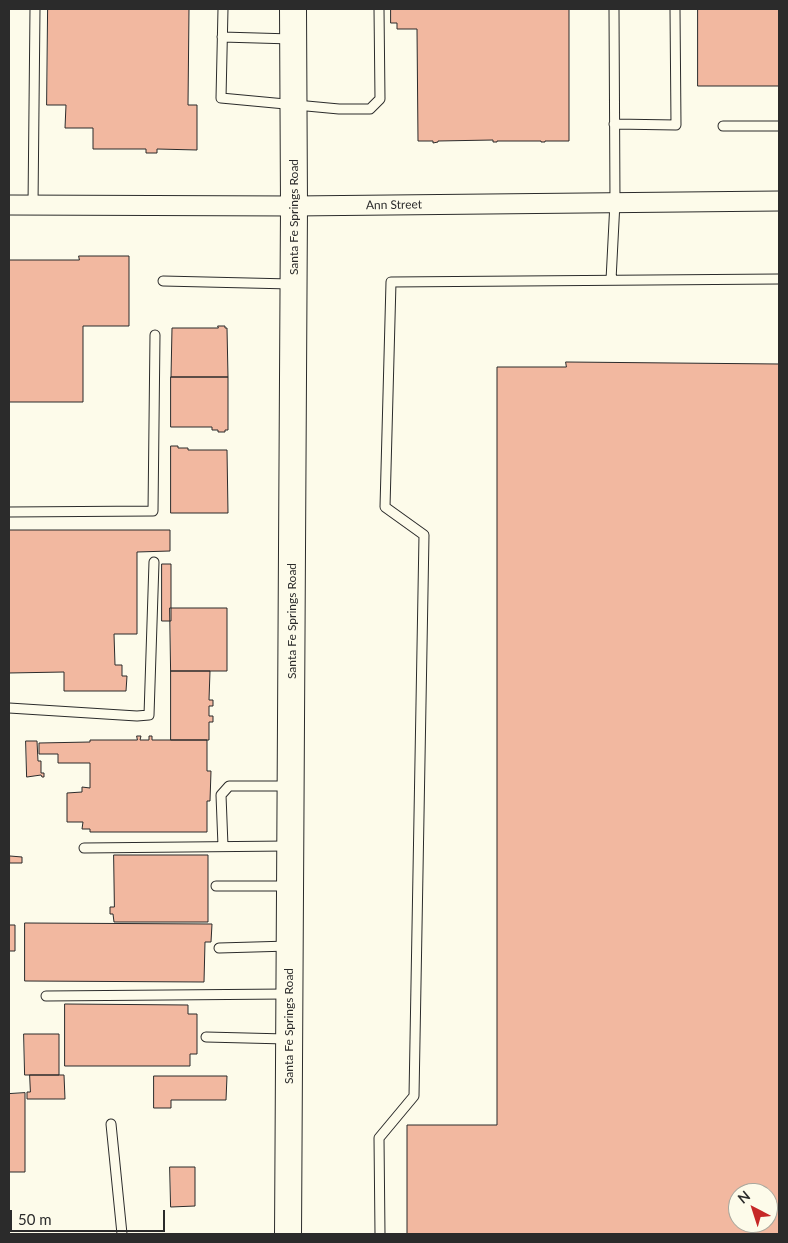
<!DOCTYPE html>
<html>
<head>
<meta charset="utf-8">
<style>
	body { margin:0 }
	#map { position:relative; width:788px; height:1243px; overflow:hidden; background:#fdfbea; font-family:Lato,sans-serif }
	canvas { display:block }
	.frame { position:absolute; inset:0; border:10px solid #2b2b2b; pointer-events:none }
	.north { position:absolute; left:728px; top:1183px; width:50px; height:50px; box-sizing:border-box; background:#fdfbea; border:1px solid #a9a89e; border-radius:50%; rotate:320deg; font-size:14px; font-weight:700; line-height:20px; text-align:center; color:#2b2b2b }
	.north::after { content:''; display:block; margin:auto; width:18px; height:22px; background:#c62828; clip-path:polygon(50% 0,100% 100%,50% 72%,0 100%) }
	.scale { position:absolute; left:10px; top:1210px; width:155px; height:22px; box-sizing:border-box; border:2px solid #2b2b2b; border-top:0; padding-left:6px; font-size:15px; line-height:18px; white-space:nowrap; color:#2b2b2b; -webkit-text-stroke:4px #fdfbea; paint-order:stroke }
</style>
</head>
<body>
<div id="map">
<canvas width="788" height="1243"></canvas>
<div class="frame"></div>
<div class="north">N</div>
<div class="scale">50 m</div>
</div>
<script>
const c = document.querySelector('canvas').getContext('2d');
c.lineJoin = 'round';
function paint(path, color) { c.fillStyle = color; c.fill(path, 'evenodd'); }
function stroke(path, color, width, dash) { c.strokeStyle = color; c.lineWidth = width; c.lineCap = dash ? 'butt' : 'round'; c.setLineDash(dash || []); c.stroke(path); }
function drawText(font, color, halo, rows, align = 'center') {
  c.font = font + ' Lato,sans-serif'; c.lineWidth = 4; c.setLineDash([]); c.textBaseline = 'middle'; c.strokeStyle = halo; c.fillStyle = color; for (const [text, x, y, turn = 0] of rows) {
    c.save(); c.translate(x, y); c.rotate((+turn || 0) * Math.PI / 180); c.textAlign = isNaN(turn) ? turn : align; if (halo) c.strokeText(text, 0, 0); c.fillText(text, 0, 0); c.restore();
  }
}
const building = new Path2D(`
	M48,9H189L188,105H197V150L157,149V153H146V149H93V128H65L66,105H47Z
	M391,9H569V141H545V142H541V141H497V142H493V140L438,141V142L433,143V141H418L417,29H397V23H391Z
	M698,9H779V86H698Z
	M79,256H129V326H83V402H9V260H79Z
	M218,326H225V328H227L228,377H171L172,328H218Z
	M566,362L779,364V1234H407V1125H497V367H566ZM738,1193H768V1223H738Z
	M171,377H228V430H225V432H218V430H212V427H171Z
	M171,446H178V448H188V450H227L228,513H171Z
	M9,530H170V551L137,552V634H114L115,665H122V676H127L126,691H64V672L9,673Z
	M162,564H171V621H162Z
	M170,608H227V671H171Z
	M171,671H210L209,700H213V706H209V716H213V722H209V740H171Z
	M137,736H141L140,740H149V736H152V740H207V771H211L210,801H207V832H90V829H82L83,822H67V793L82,792V787L90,788V763H58V754H39V743L90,742V740H137Z
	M26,741H37L38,761H41V773H44V777H42L41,775L27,777Z
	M114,855H208V922H114L113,914H110V907H114Z
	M10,856L22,857V863H10Z
	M25,923L212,924L211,942H205L204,982L25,981Z
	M9,925H15V951H9Z
	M65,1004L188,1005V1014H197V1054H190V1066H65Z
	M24,1034H59V1075H25Z
	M30,1075H64L65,1099H27V1092H30Z
	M154,1076H227L226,1100H171V1108H154Z
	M25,1093V1172H9V1094Z
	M170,1167H195V1206L171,1207Z`);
const lane = new Path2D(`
	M223,9L221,98L339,109H370L380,99L379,9
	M222,37L292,39
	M614,124L676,125L675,9
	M723,126H779
	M33,205L35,9
	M611,280L615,202L614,9
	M163,281L291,284
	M9,512L153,511L155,335
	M9,708L137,716L149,715L154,562
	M223,846L221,795L229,786H288
	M84,848L287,846
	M216,886H288
	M219,948L289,946
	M46,996L287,994
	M206,1037L286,1039
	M111,1124L122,1234
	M380,1234L379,1138L414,1096L424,535L385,507L391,282L779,279`);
const street = new Path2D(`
	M9,205L294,206L779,201`);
const secondary = new Path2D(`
	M288,1234L294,206L293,9`);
const streetNames = [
	["Ann Street",394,205,-1],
	["Santa Fe Springs Road",294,217,-90],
	["Santa Fe Springs Road",292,621,-90],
	["Santa Fe Springs Road",289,1026,-90]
];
paint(building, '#f2b8a0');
stroke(building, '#2b2b2b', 1);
stroke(lane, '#2b2b2b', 11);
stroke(street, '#2b2b2b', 21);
stroke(secondary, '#2b2b2b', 28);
stroke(lane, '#fdfbea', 9);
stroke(street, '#fdfbea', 19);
stroke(secondary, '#fdfbea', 26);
drawText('12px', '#2b2b2b', '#fdfbea', streetNames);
</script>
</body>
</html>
